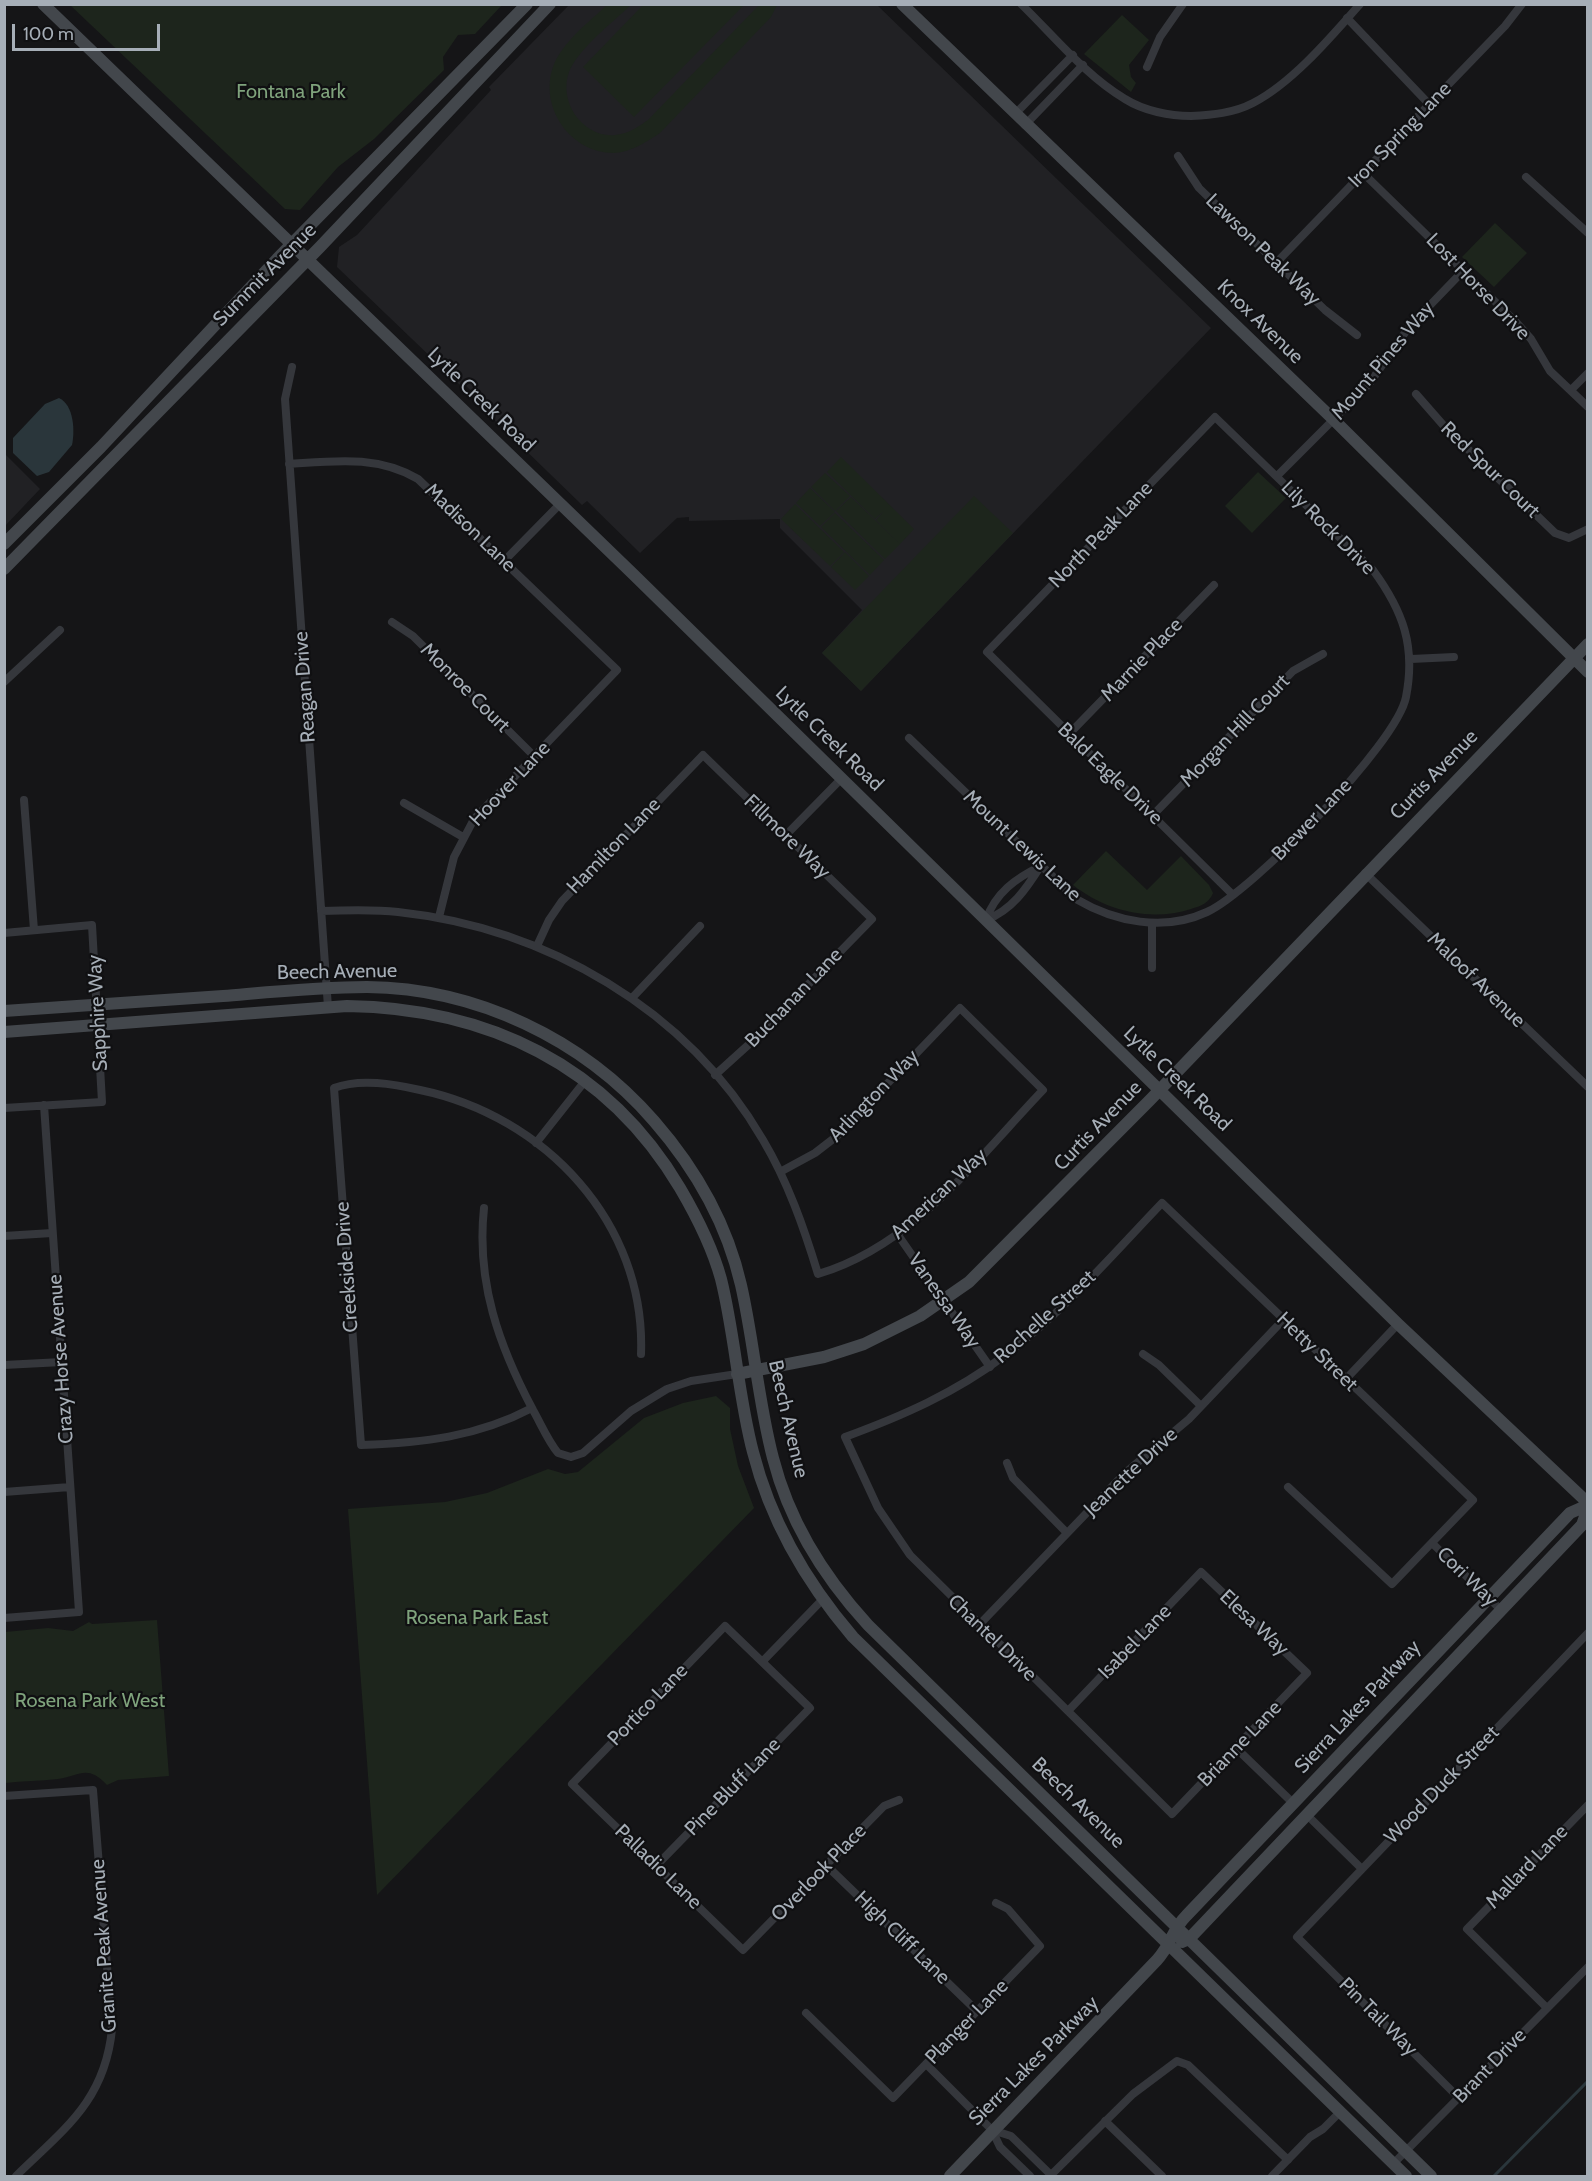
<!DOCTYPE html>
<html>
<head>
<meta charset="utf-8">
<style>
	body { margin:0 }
	#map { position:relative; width:1592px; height:2181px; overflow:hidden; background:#151517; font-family:Cabin,sans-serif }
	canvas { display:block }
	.frame { position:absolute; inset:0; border:6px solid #a6aeb7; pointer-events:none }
	.scale { position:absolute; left:12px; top:24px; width:148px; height:27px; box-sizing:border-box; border:3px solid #a6aeb7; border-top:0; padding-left:8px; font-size:18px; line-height:21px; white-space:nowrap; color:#a6aeb7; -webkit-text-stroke:4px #101012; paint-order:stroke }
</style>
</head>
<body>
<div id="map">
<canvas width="1592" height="2181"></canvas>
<div class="frame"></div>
<div class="scale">100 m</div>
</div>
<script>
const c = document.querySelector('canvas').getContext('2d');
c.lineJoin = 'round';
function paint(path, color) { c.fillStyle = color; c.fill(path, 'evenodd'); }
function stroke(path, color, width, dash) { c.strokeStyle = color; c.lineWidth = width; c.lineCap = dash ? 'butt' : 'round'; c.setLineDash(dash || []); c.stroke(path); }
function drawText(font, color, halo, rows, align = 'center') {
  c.font = font + ' Cabin,sans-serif'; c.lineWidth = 4.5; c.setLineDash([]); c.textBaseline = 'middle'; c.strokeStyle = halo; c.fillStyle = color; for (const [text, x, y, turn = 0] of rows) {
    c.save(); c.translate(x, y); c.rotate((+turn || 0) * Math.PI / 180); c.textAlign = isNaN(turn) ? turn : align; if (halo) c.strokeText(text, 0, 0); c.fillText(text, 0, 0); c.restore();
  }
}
const built = new Path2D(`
	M569,5H877L1211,328L861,691L822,653L862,610L780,528V519L689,521V517L677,518L640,553L587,501L582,505L482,408L485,404L464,384L461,386L337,267L339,247L357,235L491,90L489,87Z
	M5,454L40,489L5,526H4Z`);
const green = new Path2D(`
	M70,5H502L475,34L458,35L443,57L444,70L374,139L338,167L300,210L285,209Z
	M607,5H631C613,22 578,49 569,72C558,102 583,138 615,135C628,134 638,127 648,120L759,5H777L771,17L660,133C646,142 632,152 614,153C570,153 539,107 553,67C562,42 589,22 607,5Z
	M643,5H744L634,117L583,67Z
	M1122,15L1149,40L1129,65L1131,77L1136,83L1131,92L1084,54Z
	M1495,223L1527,253L1494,287L1462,257Z
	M841,457L914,529L900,544L876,520L884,511L875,519L827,472Z
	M1258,472L1286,498L1252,533L1225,506Z
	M825,473L850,496L835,511L811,487Z
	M810,488L835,512L820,526L796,503Z
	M974,496L1013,533L861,691L822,653Z
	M851,497L900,544L885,559L836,511Z
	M795,504L844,552L830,566L781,519Z
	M835,513L884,560L870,575L821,527Z
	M845,552L869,576L855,590L831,567Z
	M1106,851L1147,890L1181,856L1209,885L1213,893C1209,903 1201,906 1191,909C1150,922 1106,911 1073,885Z
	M716,1396L730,1408V1429L738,1466L754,1508L377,1895L348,1509L445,1502L487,1493L548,1469L565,1474L578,1472L644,1418L683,1403Z
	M157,1620L169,1776L118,1780L107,1785C87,1764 80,1776 58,1779C41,1781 22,1781 5,1783V1632L48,1628L73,1631L89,1622L92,1624Z`);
const water = new Path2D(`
	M59,398C74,405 75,431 72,445L49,472L37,476L13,453V438L45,404Z`);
const stream = new Path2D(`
	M1494,2176L1588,2081`);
const street = new Path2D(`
	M1021,4C1054,36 1086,76 1125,99C1144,111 1170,116 1191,116C1212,115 1234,113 1253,103C1292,83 1331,37 1360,4
	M1347,18L1429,104
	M1147,67L1160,37L1183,4
	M1015,114L1073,55
	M1025,125L1083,65
	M1178,156L1199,188L1325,310L1357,335
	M1363,173L1515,321L1531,339L1550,371L1588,407
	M1526,177L1588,233
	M1276,263L1505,26L1522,4
	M292,367L285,399L328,1007
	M1571,390L1588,373
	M1416,394L1444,426L1555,533L1569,538L1588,529
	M289,464C335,461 377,455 418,479L617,670L474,819L454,857L439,917
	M1277,476L1369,384L1409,327L1463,271
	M504,561L560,504
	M392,622L413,636L535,757
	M1411,659L1454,657
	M4,682L60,630
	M1069,734L1214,585
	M909,738L1076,899C1115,922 1164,932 1207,912C1252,891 1397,744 1406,697C1416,646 1403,611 1373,570L1215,417L987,652L1233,895
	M24,800L34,930
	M404,803L463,837
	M1153,815L1293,671L1323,654
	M785,836L842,778
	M1365,873L1588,1087
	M321,911C347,910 373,909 398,912C546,928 687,1009 763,1140C788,1182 804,1228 818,1274C913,1246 977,1159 1043,1090L960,1008L837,1136L815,1153L780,1172
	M986,920C995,893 1016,878 1041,866
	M986,920C1012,910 1026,889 1040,867
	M4,933L92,925L102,1102L4,1108
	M537,946L549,920L562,901L703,755L872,919L757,1037L715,1075
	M1152,968V923
	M632,998L700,926
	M536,1143L585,1081
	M484,1208C476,1282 499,1346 533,1410C541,1424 548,1441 558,1453L571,1457L583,1453L631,1411L667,1389L691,1381L737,1374
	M898,1235L990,1367
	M4,1236L52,1233
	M1143,1354L1159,1365L1201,1406
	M4,1365L62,1362
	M1345,1380L1398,1324
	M532,1408C477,1437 422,1443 361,1445L334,1088C360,1078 394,1084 420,1090C545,1116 646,1223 641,1354
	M1007,1463L1013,1478L1067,1533
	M4,1492L70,1487
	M1432,1543L1501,1610
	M4,1618L79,1612L44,1105
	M979,1625L1125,1473L1189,1419L1284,1319
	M762,1662L822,1600
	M1068,1711L1201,1572L1307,1673L1172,1814L910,1555L878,1508L845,1437C902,1416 955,1393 1004,1356C1063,1313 1112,1255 1162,1203L1473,1500L1392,1584L1288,1487
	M1236,1748L1293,1803
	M4,1796L93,1790L112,2029C105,2101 64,2129 16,2176
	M1307,1815L1362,1869
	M826,1865L977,2011
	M656,1866L810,1708L725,1626L572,1784L743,1950L884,1806L899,1800
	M1547,2008L1467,1929L1588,1805
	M806,2013L893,2098L1040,1946L1008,1909L996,1903
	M926,2064L992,2130L1000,2147L1030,2176
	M1459,2098L1297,1937L1588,1633
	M1105,2121L1162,2176
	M992,2130L1011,2136L1051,2175
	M1393,2164L1588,1967
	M1050,2176L1133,2094L1177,2061L1188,2065L1288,2160
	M1272,2176L1310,2137L1323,2129L1340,2112`);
const secondary = new Path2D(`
	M43,4L633,574L1398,1324L1588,1503
	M902,4L1334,420L1588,672
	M4,544L101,447L277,259L527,4
	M4,569L320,247L550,4
	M4,1011C77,1006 150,1001 223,996C271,992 319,987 367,987C476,988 583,1039 654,1121C695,1168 727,1224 741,1285C754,1342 758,1401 773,1458C789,1521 824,1577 868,1625L1431,2176
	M4,1032L347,1006C487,1008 607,1065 680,1188C697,1217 712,1246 721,1279C735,1335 738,1395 753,1452C771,1523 806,1582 853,1637L1406,2176
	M737,1374L824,1357L864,1344L920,1316L969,1282L1150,1100L1588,644
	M1182,1942L1189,1939L1582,1525L1588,1508
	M950,2176L1157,1960C1171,1945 1172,1930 1186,1916L1570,1513L1588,1505`);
const parkNames = [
	["Fontana Park",291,92],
	["Rosena Park East",477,1618],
	["Rosena Park West",90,1701]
];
const streetNames = [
	["Iron Spring Lane",1400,135,-46],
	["Lawson Peak Way",1263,250,44],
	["Summit Avenue",265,275,-45],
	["Lost Horse Drive",1478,287,46],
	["Knox Avenue",1260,322,44],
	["Mount Pines Way",1383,361,-50],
	["Lytle Creek Road",481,400,44],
	["Red Spur Court",1490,470,44],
	["Madison Lane",470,528,44],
	["Lily Rock Drive",1328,528,45],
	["North Peak Lane",1101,535,-46],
	["Marnie Place",1142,660,-46],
	["Reagan Drive",305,687,-94],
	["Monroe Court",465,688,45],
	["Morgan Hill Court",1235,731,-46],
	["Lytle Creek Road",829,739,44],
	["Bald Eagle Drive",1110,774,44],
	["Curtis Avenue",1434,775,-46],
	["Hoover Lane",510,784,-47],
	["Brewer Lane",1312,820,-46],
	["Fillmore Way",787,837,44],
	["Hamilton Lane",614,846,-46],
	["Mount Lewis Lane",1022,846,43],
	["Beech Avenue",337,972,-1],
	["Maloof Avenue",1476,980,44],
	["Buchanan Lane",794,998,-46],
	["Sapphire Way",98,1013,-93],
	["Lytle Creek Road",1177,1079,44],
	["Arlington Way",874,1096,-46],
	["Curtis Avenue",1098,1126,-46],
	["American Way",939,1194,-43],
	["Creekside Drive",347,1267,-94],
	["Vanessa Way",944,1301,55],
	["Rochelle Street",1045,1317,-42],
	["Hetty Street",1317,1352,44],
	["Crazy Horse Avenue",61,1359,-94],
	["Beech Avenue",788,1419,77],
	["Jeanette Drive",1131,1472,-43],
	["Cori Way",1467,1577,44],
	["Elesa Way",1254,1623,43],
	["Chantel Drive",992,1638,44],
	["Isabel Lane",1135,1642,-46],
	["Portico Lane",648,1705,-46],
	["Sierra Lakes Parkway",1358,1707,-47],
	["Brianne Lane",1240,1744,-46],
	["Wood Duck Street",1442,1785,-46],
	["Pine Bluff Lane",733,1787,-46],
	["Beech Avenue",1078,1803,44],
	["Palladio Lane",658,1867,44],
	["Mallard Lane",1527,1867,-46],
	["Overlook Place",819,1873,-46],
	["High Cliff Lane",902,1938,44],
	["Granite Peak Avenue",104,1946,-94],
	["Pin Tail Way",1378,2017,45],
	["Planger Lane",967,2022,-46],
	["Sierra Lakes Parkway",1034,2061,-45],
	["Brant Drive",1490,2066,-46]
];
paint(built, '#212124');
paint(green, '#1d251c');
paint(water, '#2a363b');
stroke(stream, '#2a363b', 3);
stroke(street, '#35373c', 8);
stroke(secondary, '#43474c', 12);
drawText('20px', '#7fa37c', '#101012', parkNames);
drawText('20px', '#a6aeb7', '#101012', streetNames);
</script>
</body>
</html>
